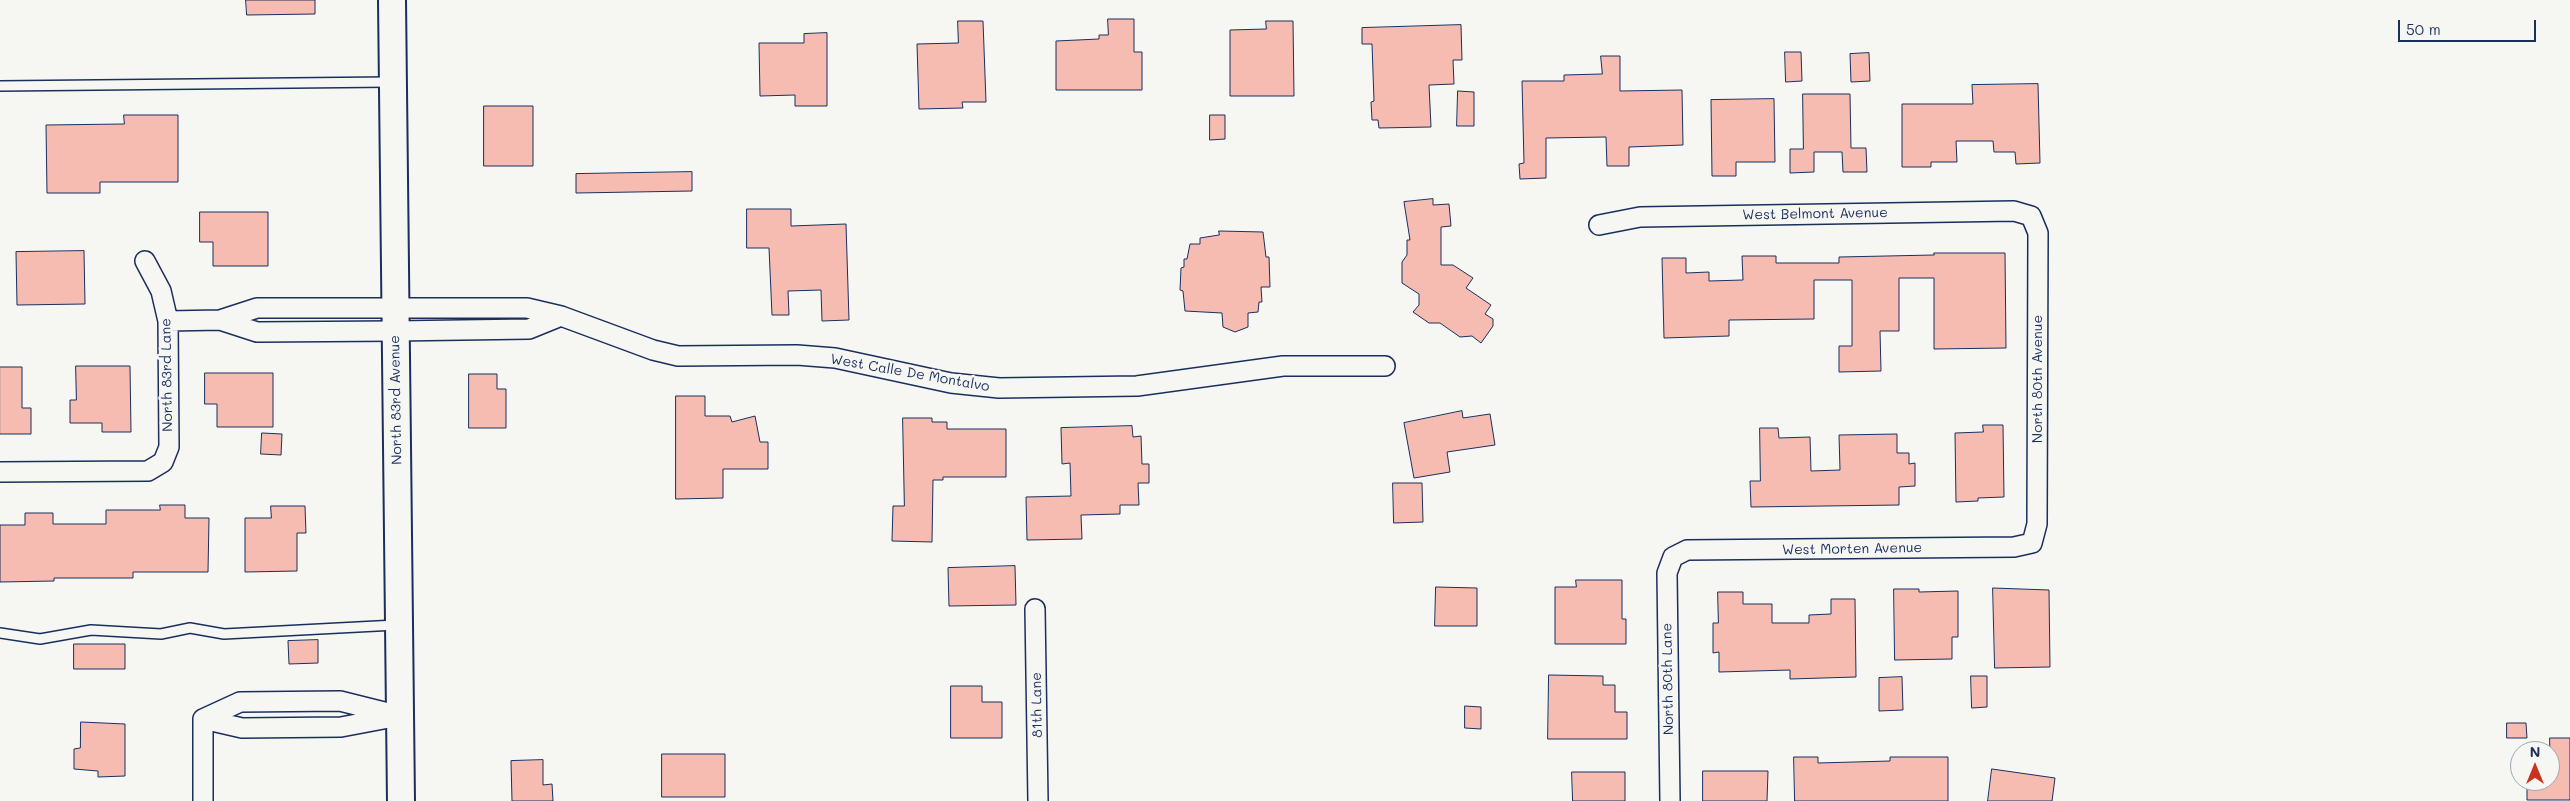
<!DOCTYPE html>
<html>
<head>
<meta charset="utf-8">
<style>
	body { margin:0 }
	#map { position:relative; width:2570px; height:801px; overflow:hidden; background:#f6f6f2; font-family:Mali,sans-serif }
	canvas { display:block }
	.north { position:absolute; left:2510px; top:741px; width:50px; height:50px; box-sizing:border-box; background:#f6f6f2; border:1px solid #9ea6b7; border-radius:50%; rotate:0deg; font-size:14px; font-weight:700; line-height:20px; text-align:center; color:#1b2f5e }
	.north::after { content:''; display:block; margin:auto; width:18px; height:22px; background:#c8321e; clip-path:polygon(50% 0,100% 100%,50% 72%,0 100%) }
	.scale { position:absolute; left:2398px; top:20px; width:138px; height:22px; box-sizing:border-box; border:2px solid #1b2f5e; border-top:0; padding-left:6px; font-size:15px; line-height:18px; white-space:nowrap; color:#1b2f5e; -webkit-text-stroke:4px #f6f6f2; paint-order:stroke }
</style>
</head>
<body>
<div id="map">
<canvas width="2570" height="801"></canvas>
<div class="north">N</div>
<div class="scale">50 m</div>
</div>
<script>
const c = document.querySelector('canvas').getContext('2d');
c.lineJoin = 'round';
function paint(path, color) { c.fillStyle = color; c.fill(path, 'evenodd'); }
function stroke(path, color, width, dash) { c.strokeStyle = color; c.lineWidth = width; c.lineCap = dash ? 'butt' : 'round'; c.setLineDash(dash || []); c.stroke(path); }
function drawText(font, color, halo, rows, align = 'center') {
  c.font = font + ' Mali,sans-serif'; c.lineWidth = 5; c.setLineDash([]); c.textBaseline = 'middle'; c.strokeStyle = halo; c.fillStyle = color; for (const [text, x, y, turn = 0] of rows) {
    c.save(); c.translate(x, y); c.rotate((+turn || 0) * Math.PI / 180); c.textAlign = isNaN(turn) ? turn : align; if (halo) c.strokeText(text, 0, 0); c.fillText(text, 0, 0); c.restore();
  }
}
const building = new Path2D(`
	M246,0H315V14L247,15Z
	M1108,19H1134V52H1142V90H1056V41L1099,39V35H1108Z
	M958,21H983L986,102H962L963,108L919,109L917,44L958,43Z
	M1266,21H1293L1294,96H1230V30L1266,29Z
	M1461,25L1462,60H1453L1454,84L1429,85L1431,127L1379,128L1378,120H1372L1371,102L1374,101L1372,44H1362V28Z
	M827,33V106H795V95L760,96L759,43H804V34Z
	M1785,52H1801L1802,81L1786,82Z
	M1869,53L1870,81L1851,82L1850,54Z
	M1601,56H1620V91L1682,90L1683,145L1629,147V166H1607L1606,137L1546,138V178L1520,179L1519,164L1524,163L1522,81H1564V75L1602,74Z
	M2038,84L2040,163L2016,164L2015,152H1994L1993,141H1956L1957,162H1931V167H1902V104H1973L1972,85Z
	M1458,91L1474,92V126H1457Z
	M1803,94H1850L1851,148H1866L1867,172H1843L1842,152H1814V172L1790,173V149H1803Z
	M1774,99L1775,162H1736V176H1712L1711,100Z
	M484,106H533V166H484Z
	M124,115H178V182H100V193H47L46,125L124,124Z
	M1210,115H1225V139L1210,140Z
	M692,172V191L576,193V174Z
	M1433,199V205L1449,204L1451,226L1441,227V265H1453L1473,278L1466,288L1491,305L1485,314L1493,319V326L1481,343L1472,336L1460,337L1440,323H1429L1413,312L1419,305V294L1402,283V262L1407,255V240H1410L1404,202Z
	M747,209H791V226L846,224L849,320L822,321L821,290L788,291L789,315H772L769,248H747Z
	M200,212H268V266H213V242H200Z
	M1219,231L1263,232L1266,257H1269L1270,287H1261L1262,302H1259L1258,312L1248,313V327L1235,332L1223,327L1222,313L1185,311L1183,291L1180,290L1181,268L1184,267V259H1187L1190,244H1200V238L1219,235Z
	M84,251L85,304L17,305L16,252Z
	M1934,253H2005L2006,348L1934,349V278H1899V331H1880L1881,371L1839,372V346H1852V280H1814V319L1729,320V336L1664,338L1662,258H1686V273L1709,272V281L1743,280L1742,256H1776V263H1839V257L1934,255Z
	M76,366H130L131,432H102V423H70V400H76Z
	M0,367H22V408H31V434H0Z
	M205,373H273V427H217V404H205Z
	M469,374H497V389H506V428H469Z
	M676,396H705V416H730L732,422L755,416L760,442H768V469H723V498L676,499Z
	M1462,411L1463,418L1490,414L1495,445L1447,452L1450,472L1414,478L1404,423Z
	M903,418H932V422H947V429H1006V477H943V480H933L932,542L892,541L893,506H904Z
	M1983,425H2003L2004,497L1978,498V501L1956,502L1955,433L1983,432Z
	M1132,426L1133,437L1141,436L1142,464H1149V483H1138L1139,505H1120V514L1081,515L1082,539L1027,540L1026,497L1071,496L1070,463L1062,464L1061,428Z
	M1760,428H1778L1779,438L1810,437L1811,471L1840,470L1839,435L1897,434V453H1909V464L1915,463V486L1899,487V505L1751,507L1750,481H1760Z
	M262,433L282,434L281,455L261,454Z
	M1393,483H1422L1423,522L1394,523Z
	M160,505H185V518H209L208,572H133V578H54V581L0,582V525H25V513H53V524H106V510H160Z
	M271,506H305L306,533H297V571L245,572V518H271Z
	M1015,566L1016,605L949,606L948,568Z
	M1576,580H1622V619H1626V644H1555V587H1576Z
	M1436,587L1477,588V626H1435Z
	M1993,588L2049,590L2050,667L1995,668Z
	M1894,589H1919V592L1958,591V637H1952V659L1895,660Z
	M1718,592H1743V604H1772V623H1809V615L1831,614V599H1855L1856,677L1790,679V670L1719,672V652L1713,653V623H1718Z
	M318,640V663L289,664L288,641Z
	M74,644H125V669H74Z
	M1549,675L1603,676V685H1615V712H1627V739H1548Z
	M1971,676H1987V707L1972,708Z
	M1902,677L1903,710L1879,711V678Z
	M951,686H982V702H1002V738H951Z
	M1465,706L1481,707V729L1465,728Z
	M81,722L125,724V776L98,777V771L74,769V749L80,748Z
	M2507,723H2526L2527,738H2507Z
	M2550,738H2570V800H2527V781H2550Z
	M662,754H725V797H662Z
	M1794,757H1818V763L1890,761V757H1948V801H1795Z
	M543,760V785L552,784L553,801H512L511,761Z
	M1992,769L2055,778L2052,801H1988Z
	M1703,771H1768L1767,801H1703Z
	M1572,772H1625V801H1573Z`);
const service = new Path2D(`
	M0,86L390,82
	M0,633L40,639L91,630L161,634L190,628L224,634L396,625`);
const minor = new Path2D(`
	M1599,225L1640,217L2014,211L2031,216L2038,233L2037,524L2032,543L2014,547L1687,550L1673,557L1667,573L1670,801
	M220,320L257,308H527L561,316L653,350L678,356L797,355L835,358L951,383L999,388L1137,386L1283,366H1385
	M168,321L220,320L257,332L395,331L529,329L561,316
	M0,472L148,471L163,462L169,447L168,321L161,291L145,261
	M1035,609L1038,801
	M203,719L240,702L340,701L400,716
	M203,719L242,728L341,727L394,717
	M203,719V801`);
const secondary = new Path2D(`
	M392,0L401,801`);
const streetNames = [
	["West Belmont Avenue",1815,214,-1],
	["West Calle De Montalvo",910,373,10],
	["North 83rd Lane",167,375,-91],
	["North 80th Avenue",2038,379,-90],
	["North 83rd Avenue",396,400,-91],
	["West Morten Avenue",1852,549,-1],
	["North 80th Lane",1668,679,-91],
	["81th Lane",1037,705,-91]
];
paint(building, '#f6bcb1');
stroke(building, '#1b2f5e', 1);
stroke(service, '#1b2f5e', 12);
stroke(minor, '#1b2f5e', 22);
stroke(secondary, '#1b2f5e', 30);
stroke(service, '#f6f6f2', 9);
stroke(minor, '#f6f6f2', 19);
stroke(secondary, '#f6f6f2', 26);
drawText('14px', '#1b2f5e', '#f6f6f2', streetNames);
</script>
</body>
</html>
